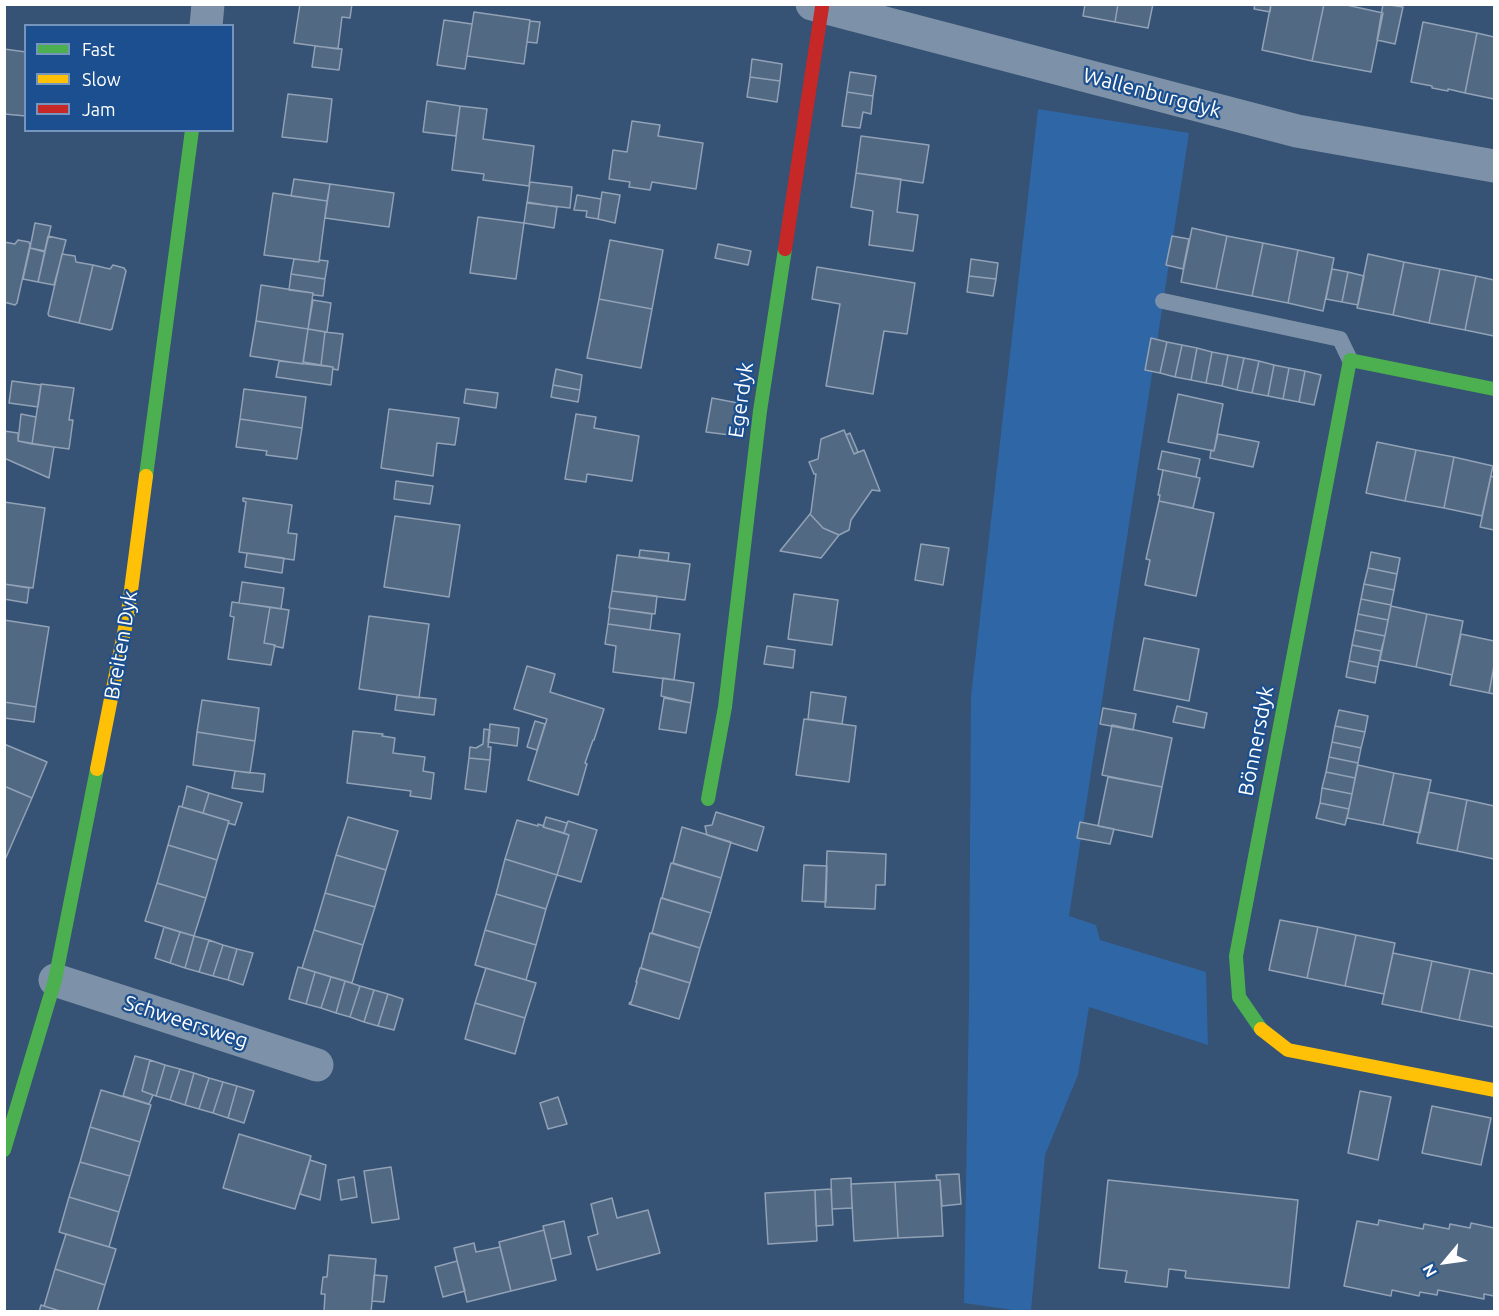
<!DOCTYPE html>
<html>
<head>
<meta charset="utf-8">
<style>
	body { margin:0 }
	#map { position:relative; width:1499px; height:1316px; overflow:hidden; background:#365274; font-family:Ubuntu,sans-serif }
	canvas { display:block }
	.frame { position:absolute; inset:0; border:6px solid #fff; pointer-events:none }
	.legend { position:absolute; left:24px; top:24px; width:210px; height:108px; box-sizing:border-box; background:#1b4f8f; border:2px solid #7695bc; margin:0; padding:8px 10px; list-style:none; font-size:18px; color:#fff }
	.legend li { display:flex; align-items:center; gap:12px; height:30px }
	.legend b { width:30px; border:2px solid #7695bc }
	.north { position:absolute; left:1415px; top:1232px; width:60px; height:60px; -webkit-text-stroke:4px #1b4f8f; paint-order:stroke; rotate:241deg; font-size:16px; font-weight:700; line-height:24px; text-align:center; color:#fff }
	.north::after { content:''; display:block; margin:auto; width:21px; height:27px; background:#fff; clip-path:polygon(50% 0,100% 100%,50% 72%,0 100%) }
</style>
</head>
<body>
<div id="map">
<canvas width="1499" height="1316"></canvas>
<div class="frame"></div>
<ul class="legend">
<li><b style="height:8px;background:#4caf50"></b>Fast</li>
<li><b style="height:8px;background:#ffc107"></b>Slow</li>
<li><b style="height:8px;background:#c62828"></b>Jam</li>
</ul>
<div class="north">N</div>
</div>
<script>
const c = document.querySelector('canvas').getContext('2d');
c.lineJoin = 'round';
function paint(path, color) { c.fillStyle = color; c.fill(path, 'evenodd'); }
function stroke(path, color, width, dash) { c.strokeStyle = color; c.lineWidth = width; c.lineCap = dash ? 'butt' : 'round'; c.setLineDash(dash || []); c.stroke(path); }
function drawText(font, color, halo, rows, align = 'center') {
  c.font = font + ' Ubuntu,sans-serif'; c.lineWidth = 4.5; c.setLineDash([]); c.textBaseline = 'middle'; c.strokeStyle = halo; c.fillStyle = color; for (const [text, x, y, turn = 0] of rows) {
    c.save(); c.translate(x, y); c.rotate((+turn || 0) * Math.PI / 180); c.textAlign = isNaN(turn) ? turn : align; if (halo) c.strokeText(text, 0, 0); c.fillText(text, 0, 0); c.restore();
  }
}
const green = new Path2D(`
	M1038,109L1189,133L1069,916L1096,925L1100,940L1206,972L1208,1045L1089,1007L1078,1075L1045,1155L1031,1311H1020L964,1303L969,1001L971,696Z`);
const building = new Path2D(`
	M300,4H352L350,18L342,17L338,49L294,43Z
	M1085,4H1118L1115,22L1083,16Z
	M1118,4H1153L1148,28L1115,22Z
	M1255,4H1271L1270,12L1254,9Z
	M1271,4H1324L1312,61L1262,50Z
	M1324,4H1342L1383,13L1371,72L1312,61Z
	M1383,4L1403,7L1395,44L1377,40Z
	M474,12L530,20L524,64L467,56Z
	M444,20L472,24L465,69L437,65Z
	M530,21L540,22L537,43L527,42Z
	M1423,22L1477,33L1465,93L1448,89V91L1432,88V86L1411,82Z
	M1477,33L1494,37V99L1465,93Z
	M315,46L342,49L339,70L312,67Z
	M4,49L26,52V116L4,114Z
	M752,59L782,64L780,81L750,77Z
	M850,72L876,76L873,96L847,92Z
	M750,77L780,81L777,102L747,97Z
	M847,92L873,96L871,114L863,112L860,128L842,126Z
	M288,94L332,99L327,142L282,137Z
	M427,101L460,106L456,136L423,132Z
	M460,106L487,109L483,139L534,146L529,186L483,180L484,174L452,170Z
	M632,121L660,125L658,136L703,143L696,189L652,182L650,190L629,187L630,182L609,179L613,150L627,152Z
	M861,136L929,145L923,183L856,173Z
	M856,173L901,179L897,212L918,215L913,251L869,245L873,211L851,207Z
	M294,179L330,184L327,201L291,196Z
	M530,182L572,187L570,208L527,203Z
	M330,184L394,193L389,227L325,218Z
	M602,192L620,195L615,223L598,219Z
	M273,193L327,201L319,262L264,255Z
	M577,195L601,199L598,219L586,217L587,211L574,210Z
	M527,202L557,207L554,228L524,223Z
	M478,217L524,223L516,279L470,273Z
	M35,223L51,226L45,251L30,248Z
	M1192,228L1227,236L1216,289L1181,282Z
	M48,236L66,240L54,285L38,282Z
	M1172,236L1189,239L1183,269L1166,265Z
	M1227,236L1263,243L1252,296L1216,289Z
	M18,240L29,242L30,245L17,303L15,305L4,302V242L15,244Z
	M610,240L663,250L652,309L599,299Z
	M1263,243L1298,250L1288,303L1252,296Z
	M718,244L751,251L748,265L715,258Z
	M30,248L45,252L38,282L23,279Z
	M1298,250L1334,258L1323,311L1288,303Z
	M62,254L75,256L76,262L93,265L79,323L49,316L48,314Z
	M1368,254L1404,262L1393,315L1357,308Z
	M294,259L319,262V260L328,261L325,279L291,274Z
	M971,259L998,263L996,279L969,276Z
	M1404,262L1440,269L1429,323L1393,315Z
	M93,265L110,269L113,265L124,268L126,271L112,329L110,330L79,323Z
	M817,267L915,283L907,334L884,331L873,394L826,386L840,304L812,299Z
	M1332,269L1348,272L1342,302L1326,299Z
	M1440,269L1476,276L1465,330L1429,323Z
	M1348,272L1364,276L1358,305L1342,302Z
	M291,274L325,279L323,296L314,295L313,293L289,290Z
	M969,276L996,279L993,296L967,292Z
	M1476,276L1494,280V336L1465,330Z
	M261,285L313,293L308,329L256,321Z
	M599,299L652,309L641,368L587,358Z
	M313,300L331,303L327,332L308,329Z
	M256,321L308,329L303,364L250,356Z
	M308,329L325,332L321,365L303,362Z
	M325,332L343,334L338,370L333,369V367L321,365Z
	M1151,338L1167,342L1160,373L1145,370Z
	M1167,342L1182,345L1175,377L1160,373Z
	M1182,345L1197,348L1191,380L1175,377Z
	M1197,348L1212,352L1206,383L1191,380Z
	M1212,352L1228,355L1222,386L1206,383Z
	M1228,355L1244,358L1237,390L1222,386Z
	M1244,358L1259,361L1252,393L1237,390Z
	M279,361L333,367L331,385L276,377Z
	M1259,361L1274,365L1268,396L1252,393Z
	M1274,365L1289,368L1283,399L1268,396Z
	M1289,368L1305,371L1299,402L1283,399Z
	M556,369L582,375L580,390L553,385Z
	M1305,371L1321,375L1314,405L1299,402Z
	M12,381L41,385L38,407L9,403Z
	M41,384L74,388L69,420H73L69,449L32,444Z
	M553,385L580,390L578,402L551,397Z
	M244,389L306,397L302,428L240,419Z
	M466,389L498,393L496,408L464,403Z
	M1178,394L1223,404L1214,451L1168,442Z
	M712,398L743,404L738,436L706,432Z
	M389,409L459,418L455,445L437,443L433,476L381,468Z
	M21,414L36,417L32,444L18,441Z
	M576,414L596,417L594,428L639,436L632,481L587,474L586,482L565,479Z
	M240,419L302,428L297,459L266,455L267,451L236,447Z
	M844,430L854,454L864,450L880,491L872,490L851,520L849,530L839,535L823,528L810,514L811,512L816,474H814L809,462L818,459L821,439Z
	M4,431L18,433V441L54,447L49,478L4,458Z
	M850,433L858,452L854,454L846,435Z
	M1218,434L1259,442L1253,467L1210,458L1211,450L1214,451Z
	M1377,442L1416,450L1405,501L1366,493Z
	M1416,450L1454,457L1444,508L1405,501Z
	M1162,451L1200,459L1196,477L1158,469Z
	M1454,457L1493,466L1482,516L1444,508Z
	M1163,470L1200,478L1193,508L1159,501L1160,495H1158Z
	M1491,476L1494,477V530L1480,527Z
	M396,481L433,486L430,504L394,499Z
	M243,498L292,505L288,533L297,534L294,560L239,552L246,502L243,501Z
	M1159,501L1214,513L1196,596L1145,585L1150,560L1146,559Z
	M4,502L45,508L33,588L4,584Z
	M810,514L823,528L839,535L821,558L780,551Z
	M395,516L460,525L449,597L384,587Z
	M921,544L949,548L943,585L915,580Z
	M640,550L669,553L668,561L639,557Z
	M1371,552L1400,558L1397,574L1368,568Z
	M247,553L284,558L282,573L245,567Z
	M617,555L690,564L685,600L612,591Z
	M1368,568L1397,574L1394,590L1364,584Z
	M242,582L284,588L281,609L239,603Z
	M4,584L29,588L27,603L4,599Z
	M1364,584L1394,590L1391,605L1361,599Z
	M612,591L657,596L655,614L609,608Z
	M794,594L838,600L832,645L788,639Z
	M1361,599L1391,605L1388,620L1358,614Z
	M232,602L270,607L264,643L275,645L271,665L228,659L234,617L230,616Z
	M1391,606L1427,614L1416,667L1380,660Z
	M270,607L289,610L283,648L274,646L275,645L264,643Z
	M610,608L652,614L650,630L608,624Z
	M1358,614L1388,620L1385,636L1355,630Z
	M1427,614L1463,621L1452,675L1416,667Z
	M369,616L429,624L419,698L359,689Z
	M4,620L49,627L36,707L4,702Z
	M608,624L680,634L674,680L613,672L616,646L605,644Z
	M1355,630L1385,636L1381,651L1352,645Z
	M1461,634L1494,641V666L1489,693L1450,685Z
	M1144,638L1199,649L1189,701L1134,690Z
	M1352,645L1381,651L1378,667L1349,661Z
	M767,646L795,650L793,668L764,664Z
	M1349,661L1378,667L1375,683L1346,677Z
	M527,666L555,674L550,692L604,709L594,740H593L585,763L587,764L578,795L528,780L547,719L514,709Z
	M1494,666V694L1489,693Z
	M663,678L694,683L691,703L661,696Z
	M811,692L846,697L842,724L808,719Z
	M397,695L436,699L434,715L395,710Z
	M664,698L691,703L686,733L659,729Z
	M202,700L259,708L255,741L197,732Z
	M4,702L36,707L34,722L4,718Z
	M1177,706L1207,713L1204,728L1173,722Z
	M1103,708L1136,714L1133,730L1100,724Z
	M1339,710L1368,716L1365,732L1335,726Z
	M804,719L856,726L849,782L796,775Z
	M535,721L545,724L537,750L527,747Z
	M490,724L519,728L517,746L488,742Z
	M1112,725L1172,738L1162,787L1102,775Z
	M1335,726L1365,732L1361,748L1332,742Z
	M484,729L490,730L488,747H491L490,760L469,758L470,747L476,748L483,744Z
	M353,731L383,734L382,736L395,738L393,753L425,757L423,771L434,773L431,799L410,796L411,791L347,783Z
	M197,732L255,741L250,773L193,765Z
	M1332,742L1361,748L1358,763L1329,757Z
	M4,744L47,762L32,798L4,786Z
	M1329,757L1358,763L1355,778L1326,772Z
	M469,758L490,760L486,792L465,789Z
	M1358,765L1394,773L1383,825L1347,818Z
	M235,771L265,774L263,792L232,788Z
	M1326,772L1355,778L1352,794L1322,788Z
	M1394,773L1431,780L1420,833L1383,825Z
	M1108,777L1162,787L1152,837L1098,826Z
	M4,786L32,798L4,862Z
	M187,786L209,793L203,813L182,807Z
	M1322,788L1352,794L1349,809L1320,803Z
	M1428,792L1467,800L1457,851L1417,843Z
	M209,793L242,803L235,825L228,823L229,821L203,813Z
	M1467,800L1494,806V859L1457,851Z
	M1320,803L1349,809L1345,825L1316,818Z
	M179,806L229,821L217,860L168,845Z
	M716,812L764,827L757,851L707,835L705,826L712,825Z
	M348,817L398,831L386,870L336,855Z
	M546,817L567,823L564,833L543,827Z
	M517,820L538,826V824L544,826L543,827L569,835L557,875L505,859Z
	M568,821L597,830L581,882L557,875L569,835L564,833Z
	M1080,822L1114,829L1110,844L1077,838Z
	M682,827L731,842L721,878L673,863Z
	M168,845L217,860L206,898L157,883Z
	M827,851L886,854L885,885H876L875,909L825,907Z
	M336,855L386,870L375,907L325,893Z
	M505,859L557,875L546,909L496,894Z
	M671,863L721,878L711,913L662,898Z
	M804,865L827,866L826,902L802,901Z
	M157,883L206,898L194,936L145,921Z
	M325,893L375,907L363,945L314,930Z
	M496,894L546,909L536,945L485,930Z
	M661,898L711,913L700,948L652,933Z
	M1280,920L1318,927L1307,978L1269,970Z
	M164,927L180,932L170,963L155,958Z
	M1318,927L1356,935L1345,986L1307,978Z
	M314,930L363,945L352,983L302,968Z
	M485,930L536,945L526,980L475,965Z
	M180,932L194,936L185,968L170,963Z
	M650,933L700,948L690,983L641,968Z
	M1356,935L1395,943L1384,994L1345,986Z
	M194,936L209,940L199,972L185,968Z
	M209,940L223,945L213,976L199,972Z
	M223,945L237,949L228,980L213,976Z
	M237,949L253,953L243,985L228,980Z
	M1393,953L1432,961L1421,1012L1382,1004Z
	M1432,961L1470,969L1459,1020L1421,1012Z
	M298,967L315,972L306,1004L289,999Z
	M486,968L536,983L525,1018L475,1003Z
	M640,968L690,983L679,1019L629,1004L630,1002L631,1003L637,982H636Z
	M1470,969L1494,974V1027L1459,1020Z
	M315,972L331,977L321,1008L306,1004Z
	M331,977L345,981L336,1013L321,1008Z
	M345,981L360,986L350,1017L336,1013Z
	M360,986L374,990L364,1022L350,1017Z
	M374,990L388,994L378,1026L364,1022Z
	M388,994L403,999L394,1030L378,1026Z
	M475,1003L525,1018L515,1054L465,1039Z
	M135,1056L150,1060L142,1091L153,1095L149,1104L123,1096Z
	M150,1060L165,1065L156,1096L142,1091Z
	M165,1065L180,1069L170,1100L156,1096Z
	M180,1069L194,1073L185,1105L170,1100Z
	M194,1073L209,1078L199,1109L185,1105Z
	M209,1078L223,1082L213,1113L199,1109Z
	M223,1082L237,1086L228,1118L213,1113Z
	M237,1086L254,1091L244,1123L228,1118Z
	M101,1090L151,1105L140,1142L90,1127Z
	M1360,1091L1391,1097L1378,1160L1348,1153Z
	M558,1097L567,1124L548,1129L540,1103Z
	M1432,1106L1491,1118L1481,1165L1422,1153Z
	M90,1127L140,1142L130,1176L80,1162Z
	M239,1134L311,1156L295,1209L223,1188Z
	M310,1160L326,1165L320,1200L300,1194Z
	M80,1162L130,1176L119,1212L69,1197Z
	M391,1167L399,1219L372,1223L364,1171Z
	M959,1174L961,1204L942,1206L940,1180H937L936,1175Z
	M354,1177L357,1197L341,1200L338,1180Z
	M851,1178L852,1208L832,1209L831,1179Z
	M940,1180L943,1236L898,1238L895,1182Z
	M1108,1180L1298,1200L1289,1288L1186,1278L1185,1277L1186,1271L1169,1269L1167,1287L1125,1282L1127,1271L1099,1268Z
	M895,1182L898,1238L854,1241L851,1184Z
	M831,1189L833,1225L816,1226L815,1190Z
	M815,1190L817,1241L768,1244L765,1193Z
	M69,1197L119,1212L109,1247L59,1232Z
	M612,1198L617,1218L648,1210L660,1253L597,1270L588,1237L598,1234L591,1204Z
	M1379,1220L1423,1229L1424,1224L1449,1229L1450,1224L1470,1228L1471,1223L1494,1228V1296L1484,1294V1299L1438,1290L1437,1295L1420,1292L1419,1296L1392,1290L1391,1296L1344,1286L1357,1221L1378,1225Z
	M564,1221L571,1254L551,1259L543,1226Z
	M544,1230L556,1280L511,1291L499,1242Z
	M66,1234L116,1249L105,1285L55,1269Z
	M474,1243L476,1252L500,1247L511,1291L467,1302L454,1248Z
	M329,1255L376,1259L371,1312H324L325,1294H321L323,1277H327Z
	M457,1261L465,1291L443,1297L435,1267Z
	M55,1269L105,1285L97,1312H63L44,1306Z
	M374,1275L387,1276L384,1302L372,1301Z
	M41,1305L44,1306L63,1312H39Z`);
const lane = new Path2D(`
	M1163,301L1340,339L1350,360`);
const street = new Path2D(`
	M812,4L1297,131L1494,166
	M206,26L208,4
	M55,980L317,1065`);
const fast = new Path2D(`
	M146,476L192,130
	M708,799L725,707L760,411L785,249
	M1261,1029L1239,997L1236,956L1350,360L1494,389
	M4,1150L55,980L97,769`);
const slow = new Path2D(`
	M97,769L128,613L146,476
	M1261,1029L1288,1050L1494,1090`);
const jam = new Path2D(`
	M785,249L822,7`);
const streetNames = [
	["Wallenburgdyk",1152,93,15],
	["Egerdyk",741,400,-82],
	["Breiten Dyk",121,645,-80],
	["Bönnersdyk",1256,741,-79],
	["Schweersweg",186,1022,18]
];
paint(green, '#2f66a5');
paint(building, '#526984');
stroke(building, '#92a2b6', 1.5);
stroke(lane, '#7d92a8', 16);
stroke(street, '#7d92a8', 33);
stroke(fast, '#4caf50', 14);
stroke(slow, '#ffc107', 14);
stroke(jam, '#c62828', 14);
drawText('21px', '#fff', '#1b4f8f', streetNames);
</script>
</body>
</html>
